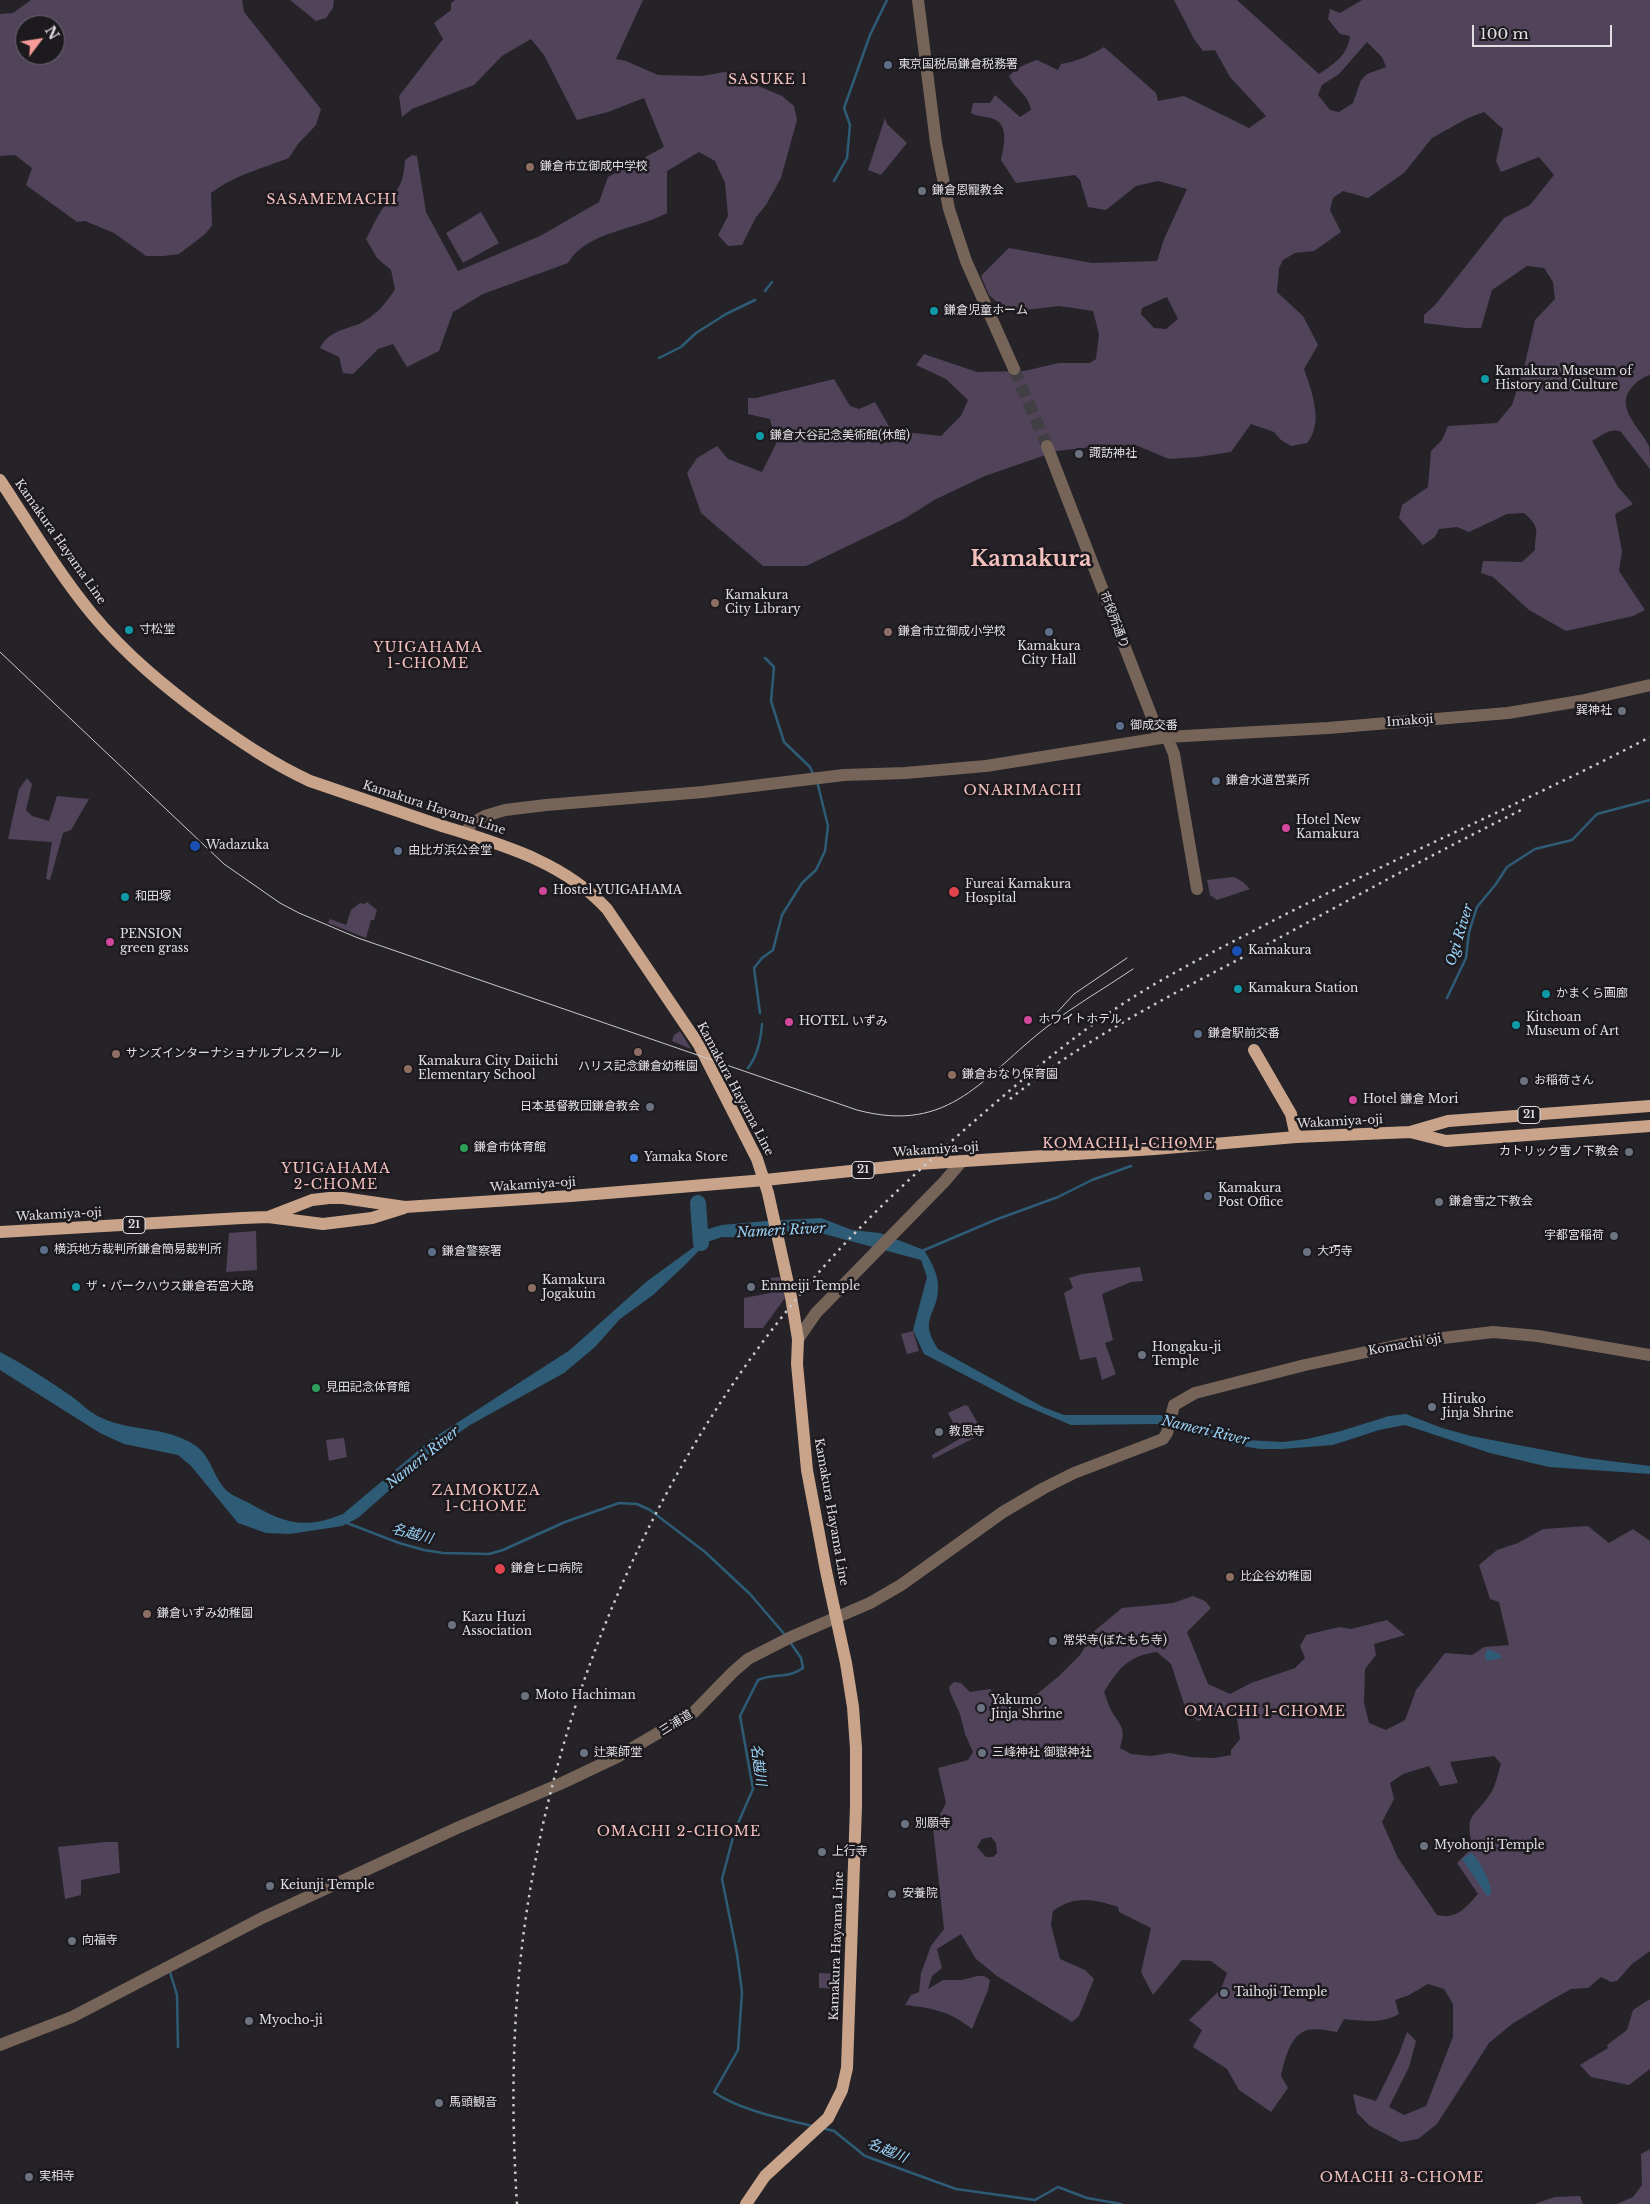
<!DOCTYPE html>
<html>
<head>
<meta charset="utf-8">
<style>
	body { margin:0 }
	#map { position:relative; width:1650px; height:2204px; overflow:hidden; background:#252327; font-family:"Libre Baskerville",serif }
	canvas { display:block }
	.north { position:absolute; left:15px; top:15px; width:50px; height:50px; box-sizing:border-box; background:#1c1a1e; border:1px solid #6a686c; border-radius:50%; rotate:59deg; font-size:14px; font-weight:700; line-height:20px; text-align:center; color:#e0dee1 }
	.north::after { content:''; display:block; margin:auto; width:18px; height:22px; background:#f59b98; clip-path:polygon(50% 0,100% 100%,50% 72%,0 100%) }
	.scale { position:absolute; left:1472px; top:25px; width:140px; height:22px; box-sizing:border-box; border:2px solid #e0dee1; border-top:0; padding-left:6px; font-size:15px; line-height:18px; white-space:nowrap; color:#e0dee1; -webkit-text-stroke:4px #1c1a1e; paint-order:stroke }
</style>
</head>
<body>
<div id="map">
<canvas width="1650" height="2204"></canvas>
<div class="north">N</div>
<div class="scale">100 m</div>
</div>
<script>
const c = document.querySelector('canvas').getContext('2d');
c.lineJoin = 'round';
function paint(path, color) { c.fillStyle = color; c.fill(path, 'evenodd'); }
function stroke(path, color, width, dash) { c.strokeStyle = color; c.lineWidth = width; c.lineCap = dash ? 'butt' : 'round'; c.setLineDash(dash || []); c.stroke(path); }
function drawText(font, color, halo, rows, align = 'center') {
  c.font = font + ' "Libre Baskerville","Noto Sans JP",serif'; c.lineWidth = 5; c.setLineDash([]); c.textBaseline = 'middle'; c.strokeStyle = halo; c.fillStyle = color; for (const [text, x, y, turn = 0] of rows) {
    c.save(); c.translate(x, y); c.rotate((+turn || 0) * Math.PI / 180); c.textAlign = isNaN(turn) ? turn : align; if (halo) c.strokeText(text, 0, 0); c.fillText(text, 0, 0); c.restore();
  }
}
const green = new Path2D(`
	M31,0H242L244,12L321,109L316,125L298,144L289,158L245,174L226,183L211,193L212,226L204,235L179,254L164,256H146L114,233L85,221L77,222L26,185L32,168L15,155L0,156V14L13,13ZM25,25H55V55H25Z
	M290,0H334L333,8L326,18L316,21Z
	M455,0H643L616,59L626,61L658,75L701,76L725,72L782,96L794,106L797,120L781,178L766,205L756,217L742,245L728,246L718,235L728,216L725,183L715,161L699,152L667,171V213C636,230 587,231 568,263L483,294L453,312L439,351L407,367L393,344L378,349L353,374L343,373L339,357L320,348C328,332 343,330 359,324C375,316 386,304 395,289L391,270L377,258L366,239C371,230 375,220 381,211C396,189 403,190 405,160L412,155L417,156L426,212L458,271L540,236L599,202L608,177L664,147L644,98L608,112L577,120L544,55L531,39L502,56L474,85L412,109L402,117L399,96L443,39L434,23L451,10V3Z
	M1174,0H1237L1319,74C1334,64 1348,55 1350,36L1340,34L1328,19L1330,9L1340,13L1362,0H1650V375C1643,377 1639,380 1634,385C1612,406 1640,427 1649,446C1650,452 1650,462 1650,469L1621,432C1611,427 1601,436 1592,441L1618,487L1633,504L1615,514L1622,551L1619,571L1645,610L1633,616L1566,631L1529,610L1493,577L1481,573L1483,561L1522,562L1535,550C1535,530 1542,529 1524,513L1507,514L1469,532L1457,527L1439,529L1435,537L1423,545L1399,518L1402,505L1428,487L1431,451L1442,440L1448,426L1497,423L1512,405L1524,368L1535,320L1555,299L1553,282L1544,268L1527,266L1492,290L1481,328H1465L1424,323V315L1435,305L1504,218L1530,205L1554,175L1539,157L1501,172L1496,161L1503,129L1484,112L1468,118L1432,138L1404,173L1368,198L1343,191L1333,198L1330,210L1341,232L1314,251L1295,253L1283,260L1279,268L1277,292L1303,316L1318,345L1304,369C1312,392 1324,423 1307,443L1291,446L1281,440L1274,432L1251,424L1231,452L1198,457L1169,459L1138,446L1109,445L1057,451L985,476L936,499L904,519L806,566H763L701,513L687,473L697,458L717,446L728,459L762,472L776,444L770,419L748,414V398H756L834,379L850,406L859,409L875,402L890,428L904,432L941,436L961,416L968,400L946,379L916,365L924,354L977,372L1024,371L1059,363H1090L1096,359L1099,334L1093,311L1059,306L1008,312L989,295L981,276L1009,248L1092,263L1157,261L1164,239L1187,189L1158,181L1136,186L1106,210L1088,207L1080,180L1075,175L1016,183L1001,160C1004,145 1010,123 991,118C984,116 977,117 971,113L973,103H990L995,95L1020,117L1031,110C1029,95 1015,89 1009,76C1018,67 1025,64 1037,60L1058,70L1061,64C1076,62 1091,55 1104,47L1156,93L1158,101L1184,96L1249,128L1266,116L1230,77L1215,50L1203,51L1194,39ZM1367,42L1382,57L1386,67L1367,74L1361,80L1353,103L1339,112L1330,110L1318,95L1322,85L1339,74ZM1167,297L1178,319L1166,329L1154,328L1141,314L1142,308Z
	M885,118L887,124L907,143L881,175L868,170Z
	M481,212L499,243L463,263L446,233Z
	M27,778L32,784L26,810L32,816L49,821L57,796L89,799L71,830L63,833L50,880L46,879L52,842L8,839L19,789Z
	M1234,877L1243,882L1250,889L1217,900L1210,895L1207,880Z
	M367,902L377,910L374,920H371L366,938L328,923L330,919L346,925L351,910L360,903L364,904Z
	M680,1031L691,1049L672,1041L674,1035Z
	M256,1231L257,1270L226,1272L229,1233Z
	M140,1240L136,1256H132L130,1241Z
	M1140,1267L1143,1281L1131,1282L1102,1294L1113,1340L1105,1343L1116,1374L1102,1380L1096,1357L1080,1360L1064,1293L1073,1288L1069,1278L1082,1274Z
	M780,1277L785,1298L763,1328H744V1298L770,1293V1278Z
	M913,1331L919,1351L907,1354L901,1334Z
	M965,1405L968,1406L978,1424L974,1438L933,1459L932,1455L961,1438L948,1413Z
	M344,1438L347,1457L329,1461L326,1440Z
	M1588,1526L1609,1543L1633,1529L1650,1541V1951L1632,1964L1617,1981L1611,1982L1601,1977L1588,1988L1571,1989L1548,2002L1512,2024L1489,2043L1437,2124L1418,2139L1401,2142L1370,2126L1357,2113L1353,2094L1376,2101L1399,2054L1407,2032L1416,2041L1409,2067L1389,2107L1404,2115L1426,2106L1453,2037V2004L1444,1989L1428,1984L1409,1995L1395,2000L1399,2014C1382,2024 1363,2021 1344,2019L1337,2032C1327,2031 1311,2026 1301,2033C1289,2041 1284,2062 1281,2076L1288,2088L1271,2112L1239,2090L1227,2069L1193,2047L1202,2030L1189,2020L1221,1989L1227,1973L1211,1961L1182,1960L1153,1995L1141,1972L1151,1928L1119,1912L1118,1907C1094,1899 1074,1895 1053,1911L1051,1925L1060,1959L1085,1970L1094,1979L1079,2016L1072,2022L997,1976L976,1959L961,1934L937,1949L942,1968L932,1976L928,1989L943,1980H962L977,1976H984L990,1980L988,1990L972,2029C949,2011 933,2008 905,2005L911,1995L919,1992L921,1973L931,1946L944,1929L933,1828L946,1803L938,1768L968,1760L973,1752L965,1734L960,1714L950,1692L949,1687L954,1682L961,1683L970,1692L990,1689L1013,1714L1059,1676L1081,1654L1092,1633L1122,1608L1173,1603L1193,1596L1205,1601L1211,1608L1187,1632L1208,1684L1230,1694L1251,1683L1295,1668L1305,1658L1300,1646L1306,1635L1339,1627L1351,1629L1387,1620L1405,1635L1374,1644L1376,1655L1365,1669L1364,1703L1369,1723L1386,1730L1405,1720L1416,1690L1445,1653L1472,1655L1484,1647L1509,1645L1499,1602L1490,1599L1479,1565L1497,1550L1518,1543L1543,1529ZM1157,1652L1171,1664L1185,1707L1198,1721L1207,1716L1233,1710L1237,1719L1240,1739L1231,1750V1755L1214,1758L1191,1757L1170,1753L1151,1756L1131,1754L1120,1748C1125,1730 1123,1729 1114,1715C1109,1708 1107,1699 1104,1692C1119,1668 1128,1656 1157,1652ZM1494,1756L1501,1764C1498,1773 1496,1784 1492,1791C1476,1818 1463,1811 1473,1847L1457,1863L1478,1894C1466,1907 1457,1920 1437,1915L1398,1858L1382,1822L1394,1799L1390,1783L1403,1774L1429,1766L1440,1786L1458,1783L1450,1762ZM991,1837L996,1843L997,1853L993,1857H986L977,1847L982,1839Z
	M105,1842H118L120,1873L81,1880V1895L65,1899L58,1847Z
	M819,1973L842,1974L841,1989L819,1988Z
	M1650,1999V2069L1629,2085L1591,2077L1580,2065L1608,2048L1607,2045L1627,2030L1633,2010Z
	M1650,2149V2204H1617L1633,2197L1642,2185L1641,2154Z
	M1580,2196L1583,2204H1534L1555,2197Z`);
const water = new Path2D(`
	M821,1218L852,1230L880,1233L924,1250C930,1260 938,1273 938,1286C939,1315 917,1317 938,1349L1043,1407L1064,1415H1160L1245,1440L1283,1442L1307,1439L1341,1431L1389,1416L1406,1414L1442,1428L1471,1436L1586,1458L1650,1466V1474L1549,1467L1490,1453L1405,1425L1379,1430L1333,1445L1282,1449H1260L1242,1446L1156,1424L1071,1425L1019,1403L924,1354L913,1330L927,1277L921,1260L813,1231L781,1234L771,1238L722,1237L707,1242L684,1266L653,1295L620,1319L595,1347L564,1373L470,1425L437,1448L358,1518L342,1526L290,1534L266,1533L238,1523L191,1466L178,1455L124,1444L100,1433L0,1370V1352C25,1365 48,1380 71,1396C81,1403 91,1414 102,1418C132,1432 168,1426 196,1446C211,1457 214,1478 226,1490C232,1496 242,1499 249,1503C284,1523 303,1530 343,1514L432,1439L570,1350L646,1282L694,1247L708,1229L722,1225L766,1221Z
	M1487,1649L1500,1654L1502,1658L1487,1661L1485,1656Z
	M1471,1853C1478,1857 1493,1886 1491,1893L1488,1897L1462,1859Z`);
const stream = new Path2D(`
	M834,181L847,158L850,125L844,108L870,35L887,0
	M765,291L772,282
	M659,358L681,347L696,333L726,314L755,300
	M765,658L774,667L771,701L784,742L810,767L813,774
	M1447,998L1466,958L1469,932L1477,907L1496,884L1507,867L1535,849L1572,840L1597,814L1650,800
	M760,1013L754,968L762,958L773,950L782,915L802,883L816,870L825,851L828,826L817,781
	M748,1068C757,1056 761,1039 762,1024
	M922,1251L995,1220L1058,1197L1092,1180L1131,1166
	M347,1523L399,1543L424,1550L443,1553L489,1554L503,1550L565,1522L619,1503L637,1504L650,1510L705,1552L750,1594L786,1636
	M790,1642L801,1658L803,1668C788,1679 774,1673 758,1680L740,1716L753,1789L735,1830L722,1879L737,1954L742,1992L738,2050L714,2092C736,2109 784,2119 812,2126
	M170,1972L177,1995L178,2047
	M822,2128L834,2131L865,2156L956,2189L1035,2200L1058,2187L1087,2198L1121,2204`);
const river = new Path2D(`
	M698,1203L701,1243`);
const minorTunnel = new Path2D(`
	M1014,369L1047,446`);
const minor = new Path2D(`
	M918,0L936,143L949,209L966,261L1014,369
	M1047,446L1160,738
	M1167,737L1174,754L1197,889
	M465,833L472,823L485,816L505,810L546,805L703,792L844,775L905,773L986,766L1167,737L1328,728L1508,713L1580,701L1650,685
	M798,1339L816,1313L944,1182L962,1161
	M0,2045L72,2017L262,1918L457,1828L560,1784L617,1757L694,1712L733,1672L748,1659L791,1637L870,1603L901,1585L1003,1512L1044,1488L1074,1473L1163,1439L1167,1433L1174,1405L1195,1393L1305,1365L1418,1341L1493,1332L1538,1336L1650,1355`);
const major = new Path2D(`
	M0,480C30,525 58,573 92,614C126,655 165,687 207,718C241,742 273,764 310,781C351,795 392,809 433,823C495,843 561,859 607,909L699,1045L757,1159L768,1193L791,1297L798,1339L797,1364L807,1470L826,1571L846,1663L853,1707L856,1748V1806L847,2068L842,2090L828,2118L765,2176L746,2204
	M1254,1050L1291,1114L1296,1137
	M1410,1132L1446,1141L1650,1126
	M268,1217L312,1200L329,1198H343L405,1207L571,1196L765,1180L917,1164L1155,1149L1296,1137L1410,1132L1448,1121L1650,1106
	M0,1232L242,1218L268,1217L323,1224L372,1218L404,1208`);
const tram = new Path2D(`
	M0,652L224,864L280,903L299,913L358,938L857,1110C951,1135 983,1076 1048,1026C1075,1005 1105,988 1133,969
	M1052,1018L1074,994L1127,958`);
const rail = new Path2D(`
	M1010,1099C1095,1030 1196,983 1292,931C1369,889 1445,848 1523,809
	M517,2204C511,2110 512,2016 525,1923C558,1689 659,1459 813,1279C861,1223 915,1173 971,1124C1017,1084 1062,1045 1112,1011C1159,979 1211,953 1261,927C1389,860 1522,804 1650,737`);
const markers = [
	[888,65,5,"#5c6f8a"],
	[530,167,5,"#8d6e63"],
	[922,191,5,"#6b7280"],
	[934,311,5,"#0f9aa8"],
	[1485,379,5,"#0f9aa8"],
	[760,436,5,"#0f9aa8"],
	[1079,454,5,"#6b7280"],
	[715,603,5,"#8d6e63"],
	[129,630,5,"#0f9aa8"],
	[888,632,5,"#8d6e63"],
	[1049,632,5,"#5c6f8a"],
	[1622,711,5,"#6b7280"],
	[1120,726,5,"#5c6f8a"],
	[1216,781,5,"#5c6f8a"],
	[1286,828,5,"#d1479c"],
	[195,846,6,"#1a4fb4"],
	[398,851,5,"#5c6f8a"],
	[543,891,5,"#d1479c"],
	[954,892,6,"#e0444e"],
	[125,897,5,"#0f9aa8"],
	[110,942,5,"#d1479c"],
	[1237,951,6,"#1a4fb4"],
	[1238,989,5,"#0f9aa8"],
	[1546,994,5,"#0f9aa8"],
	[1028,1020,5,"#d1479c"],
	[789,1022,5,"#d1479c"],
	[1516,1025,5,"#0f9aa8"],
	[1198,1034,5,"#5c6f8a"],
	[638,1052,5,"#8d6e63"],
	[116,1054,5,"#8d6e63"],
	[408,1069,5,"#8d6e63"],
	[952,1075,5,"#8d6e63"],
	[1524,1081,5,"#6b7280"],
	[1353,1100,5,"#d1479c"],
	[650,1107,5,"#6b7280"],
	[464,1148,5,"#2e9e5b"],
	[1629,1152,5,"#6b7280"],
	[634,1158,5,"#3f7fe0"],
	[1208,1196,5,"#5c6f8a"],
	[1439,1202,5,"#6b7280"],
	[1614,1236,5,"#6b7280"],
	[44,1250,5,"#5c6f8a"],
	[432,1252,5,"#5c6f8a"],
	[1307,1252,5,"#6b7280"],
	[76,1287,5,"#0f9aa8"],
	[751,1287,5,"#6b7280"],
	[532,1288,5,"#8d6e63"],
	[1142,1355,5,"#6b7280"],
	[316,1388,5,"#2e9e5b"],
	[1432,1407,5,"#6b7280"],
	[939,1432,5,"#6b7280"],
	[500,1569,6,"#e0444e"],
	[1230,1577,5,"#8d6e63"],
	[147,1614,5,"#8d6e63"],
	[452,1625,5,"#6b7280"],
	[1053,1641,5,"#6b7280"],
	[525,1696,5,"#6b7280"],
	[981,1708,5,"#6b7280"],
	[584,1753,5,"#6b7280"],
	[982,1753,5,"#6b7280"],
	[905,1824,5,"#6b7280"],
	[1424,1846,5,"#6b7280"],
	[822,1852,5,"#6b7280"],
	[270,1886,5,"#6b7280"],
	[892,1894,5,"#6b7280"],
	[72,1941,5,"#6b7280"],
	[1224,1993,5,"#6b7280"],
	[249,2021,5,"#6b7280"],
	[439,2103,5,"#6b7280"],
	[29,2177,5,"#6b7280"]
];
const shields = [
	[1529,1115,22],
	[863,1170,22],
	[134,1225,22]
];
const shieldNames = [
	["21",1529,1115],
	["21",863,1170],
	["21",134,1225]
];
const poiNames = [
	["東京国税局鎌倉税務署",898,65],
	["鎌倉市立御成中学校",540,167],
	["鎌倉恩寵教会",932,191],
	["鎌倉児童ホーム",944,311],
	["Kamakura Museum of",1495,372],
	["History and Culture",1495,386],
	["鎌倉大谷記念美術館(休館)",770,436],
	["諏訪神社",1089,454],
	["Kamakura",725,596],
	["City Library",725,610],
	["寸松堂",139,630],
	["鎌倉市立御成小学校",898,632],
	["Kamakura",1049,647,"center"],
	["City Hall",1049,661,"center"],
	["巽神社",1612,711,"right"],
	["御成交番",1130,726],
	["鎌倉水道営業所",1226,781],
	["Hotel New",1296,821],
	["Kamakura",1296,835],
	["Wadazuka",206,846],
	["由比ガ浜公会堂",408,851],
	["Fureai Kamakura",965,885],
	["Hospital",965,899],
	["Hostel YUIGAHAMA",553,891],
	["和田塚",135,897],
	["PENSION",120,935],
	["green grass",120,949],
	["Kamakura",1248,951],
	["Kamakura Station",1248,989],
	["かまくら画廊",1556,994],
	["Kitchoan",1526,1018],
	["Museum of Art",1526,1032],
	["ホワイトホテル",1038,1020],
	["HOTEL いずみ",799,1022],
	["鎌倉駅前交番",1208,1034],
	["サンズインターナショナルプレスクール",126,1054],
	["Kamakura City Daiichi",418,1062],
	["Elementary School",418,1076],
	["ハリス記念鎌倉幼稚園",638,1067,"center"],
	["鎌倉おなり保育園",962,1075],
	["お稲荷さん",1534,1081],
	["Hotel 鎌倉 Mori",1363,1100],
	["日本基督教団鎌倉教会",640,1107,"right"],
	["鎌倉市体育館",474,1148],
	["カトリック雪ノ下教会",1619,1152,"right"],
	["Yamaka Store",644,1158],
	["Kamakura",1218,1189],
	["Post Office",1218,1203],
	["鎌倉雪之下教会",1449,1202],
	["宇都宮稲荷",1604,1236,"right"],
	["横浜地方裁判所鎌倉簡易裁判所",54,1250],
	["鎌倉警察署",442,1252],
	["大巧寺",1317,1252],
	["Kamakura",542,1281],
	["Jogakuin",542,1295],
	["ザ・パークハウス鎌倉若宮大路",86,1287],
	["Enmeiji Temple",761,1287],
	["Hongaku-ji",1152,1348],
	["Temple",1152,1362],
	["見田記念体育館",326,1388],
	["Hiruko",1442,1400],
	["Jinja Shrine",1442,1414],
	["教恩寺",949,1432],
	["鎌倉ヒロ病院",511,1569],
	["比企谷幼稚園",1240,1577],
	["鎌倉いずみ幼稚園",157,1614],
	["Kazu Huzi",462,1618],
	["Association",462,1632],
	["常栄寺(ぼたもち寺)",1063,1641],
	["Moto Hachiman",535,1696],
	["Yakumo",991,1701],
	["Jinja Shrine",991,1715],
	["辻薬師堂",594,1753],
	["三峰神社 御嶽神社",992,1753],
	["別願寺",915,1824],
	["Myohonji Temple",1434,1846],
	["上行寺",832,1852],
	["Keiunji Temple",280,1886],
	["安養院",902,1894],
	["向福寺",82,1941],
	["Taihoji Temple",1234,1993],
	["Myocho-ji",259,2021],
	["馬頭観音",449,2103],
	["実相寺",39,2177]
];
const streetNames = [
	["Kamakura Hayama Line",60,542,55],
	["市役所通り",1114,620,69],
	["Imakoji",1410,721,-4],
	["Kamakura Hayama Line",434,808,18],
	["Kamakura Hayama Line",735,1089,62],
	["Wakamiya-oji",1340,1122,-3],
	["Wakamiya-oji",936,1150,-4],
	["Wakamiya-oji",533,1185,-4],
	["Wakamiya-oji",59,1215,-3],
	["Komachi ōji",1405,1345,-10],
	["Kamakura Hayama Line",831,1512,80],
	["三浦道",676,1723,-32],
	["Kamakura Hayama Line",837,1946,-88]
];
const neighbourhoodNames = [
	["SASUKE 1",768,80],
	["SASAMEMACHI",332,200],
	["YUIGAHAMA",428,648],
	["1-CHOME",428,664],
	["ONARIMACHI",1023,791],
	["KOMACHI 1-CHOME",1129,1144],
	["YUIGAHAMA",336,1169],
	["2-CHOME",336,1185],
	["ZAIMOKUZA",486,1491],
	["1-CHOME",486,1507],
	["OMACHI 1-CHOME",1265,1712],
	["OMACHI 2-CHOME",679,1832],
	["OMACHI 3-CHOME",1402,2178]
];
const waterNames = [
	["Ogi River",1460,935,-73],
	["Nameri River",781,1231,-3],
	["Nameri River",1205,1431,13],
	["Nameri River",423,1458,-39],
	["名越川",412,1534,15],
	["名越川",758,1765,82],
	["名越川",887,2151,23]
];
const townNames = [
	["Kamakura",1031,560]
];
paint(green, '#51435a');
paint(water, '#2e5c77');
stroke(stream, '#2e5c77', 2.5);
stroke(river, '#2e5c77', 16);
stroke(minorTunnel, '#413f43', 12, [12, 6]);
stroke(minor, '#766458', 12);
stroke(major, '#c9a48a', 12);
stroke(tram, '#cbc9cc', 1);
stroke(rail, '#cbc9cc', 2.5, [2.5, 5]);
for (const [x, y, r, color] of markers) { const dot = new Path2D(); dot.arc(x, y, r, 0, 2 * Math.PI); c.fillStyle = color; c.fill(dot); stroke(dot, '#1c1a1e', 2); }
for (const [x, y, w] of shields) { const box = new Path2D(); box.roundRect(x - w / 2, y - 8.5, w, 17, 4); c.fillStyle = '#1c1a1e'; c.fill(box); stroke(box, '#e0dee1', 1); }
drawText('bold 11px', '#e0dee1', null, shieldNames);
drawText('12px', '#e0dee1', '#1c1a1e', poiNames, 'left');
drawText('12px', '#e0dee1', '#1c1a1e', streetNames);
c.letterSpacing = '1px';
drawText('14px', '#f4c0bd', '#1c1a1e', neighbourhoodNames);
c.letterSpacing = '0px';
drawText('italic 14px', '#9ad3f7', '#1c1a1e', waterNames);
drawText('bold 22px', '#f4c0bd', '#1c1a1e', townNames);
</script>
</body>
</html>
